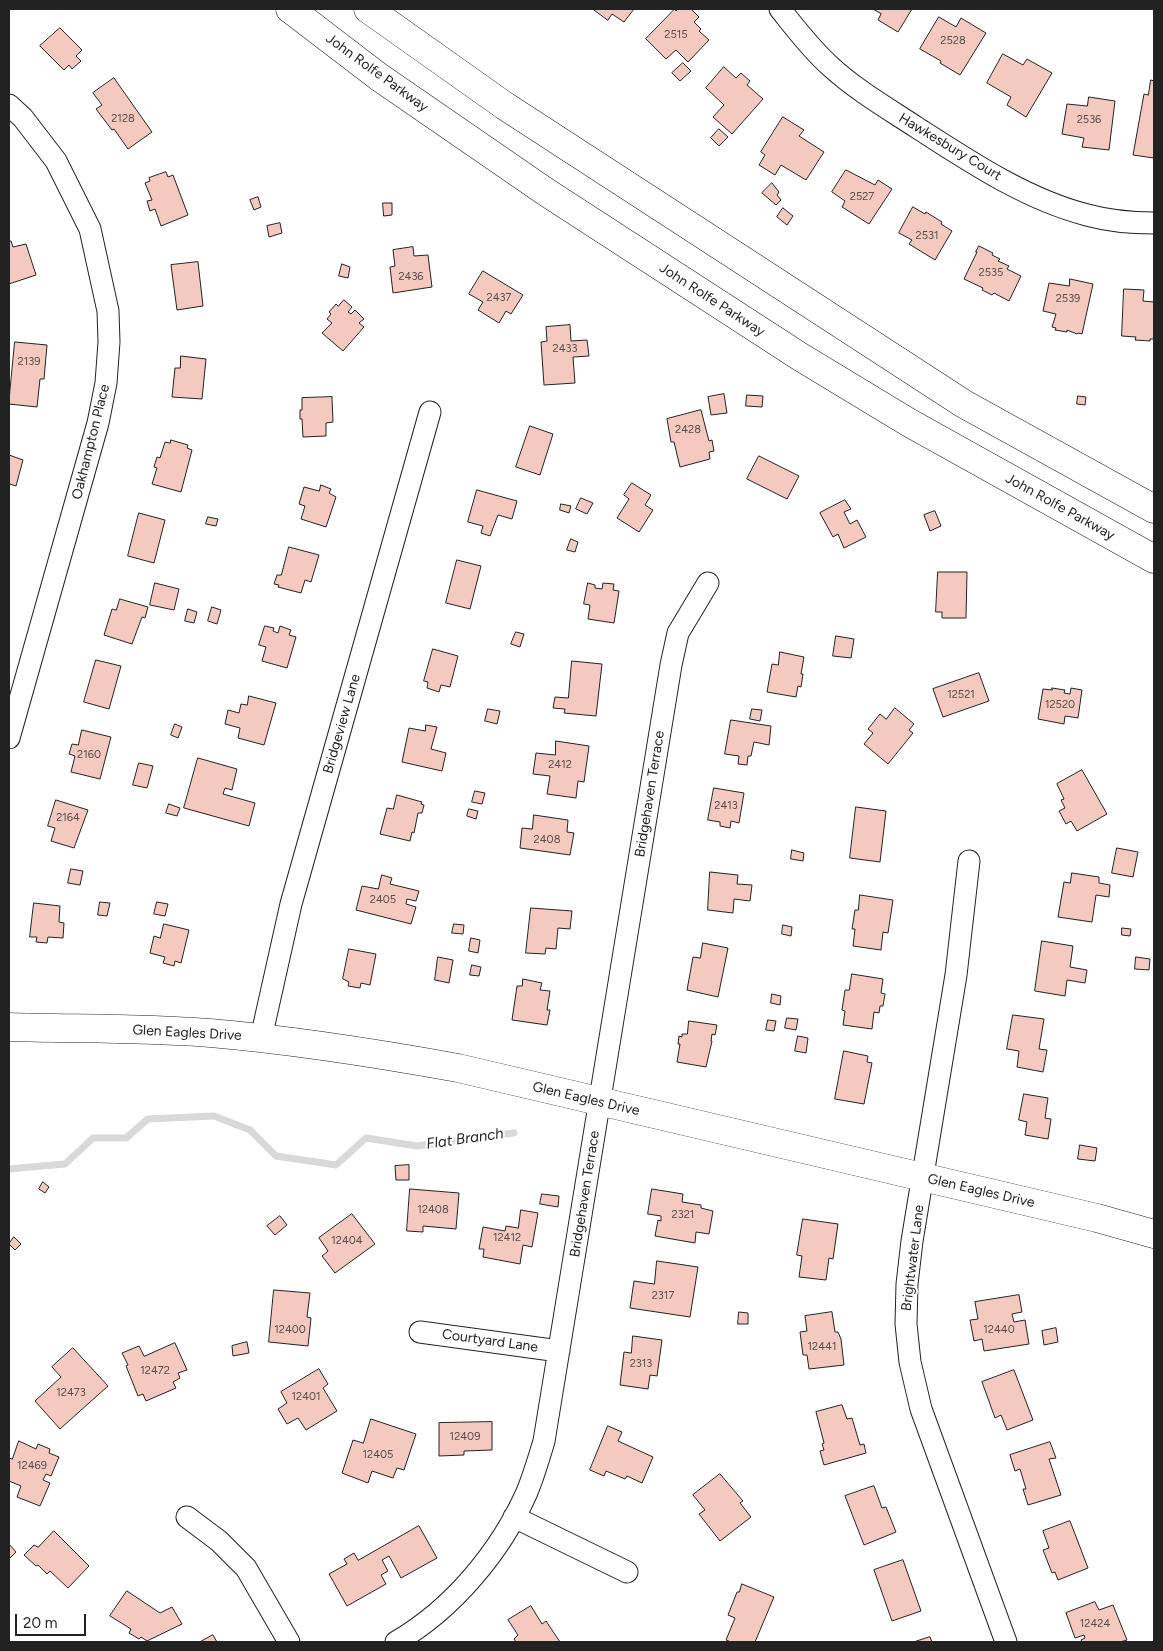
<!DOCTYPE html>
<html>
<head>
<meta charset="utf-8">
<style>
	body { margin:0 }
	#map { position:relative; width:1163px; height:1651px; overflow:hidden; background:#fff; font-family:Figtree,sans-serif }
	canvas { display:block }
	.frame { position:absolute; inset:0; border:10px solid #222; pointer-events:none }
	.scale { position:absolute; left:15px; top:1614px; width:71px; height:22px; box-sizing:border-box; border:2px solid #222; border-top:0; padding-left:6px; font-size:15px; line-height:18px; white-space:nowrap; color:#222; -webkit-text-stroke:4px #fff; paint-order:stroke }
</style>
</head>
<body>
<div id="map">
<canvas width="1163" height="1651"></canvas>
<div class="frame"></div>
<div class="scale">20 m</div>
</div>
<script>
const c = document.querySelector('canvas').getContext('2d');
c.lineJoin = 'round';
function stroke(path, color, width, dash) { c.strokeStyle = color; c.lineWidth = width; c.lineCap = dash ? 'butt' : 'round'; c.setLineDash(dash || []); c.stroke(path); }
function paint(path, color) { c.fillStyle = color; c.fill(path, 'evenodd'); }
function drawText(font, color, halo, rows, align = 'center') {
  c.font = font + ' Figtree,sans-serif'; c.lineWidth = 4; c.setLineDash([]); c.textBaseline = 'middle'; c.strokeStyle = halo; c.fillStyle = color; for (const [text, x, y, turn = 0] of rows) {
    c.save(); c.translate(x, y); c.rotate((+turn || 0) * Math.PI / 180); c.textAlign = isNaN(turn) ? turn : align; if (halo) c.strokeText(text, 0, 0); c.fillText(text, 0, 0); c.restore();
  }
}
const stream = new Path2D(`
	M9,1169L65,1164L93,1138H126L148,1119L214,1116L250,1130L276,1156L336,1165L366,1138L417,1146L514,1133`);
const building = new Path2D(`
	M593,9H634L624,22L612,14L608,20Z
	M675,9L676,11L678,9H691L699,17L694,22L701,29L699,31L709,40L688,62L676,50L666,59L646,39Z
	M873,9H912L898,32L878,20L881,14Z
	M939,17L956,27L961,18L986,33L960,75L940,63L941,61L920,49Z
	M60,28L82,50L76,56L81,61L72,69L69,65L64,70L40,46Z
	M1003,54L1023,65L1027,59L1052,73L1026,117L1007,105L1011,97L987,83Z
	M683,63L691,71L680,81L672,73Z
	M724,67L736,78L741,73L750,81L747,85L763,99L732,134L713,117L724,105L706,88Z
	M114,78L152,132L128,149L114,129L112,130L96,109L102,105L93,93Z
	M1151,80L1154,81V158L1133,155L1144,94L1148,95Z
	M1089,97L1115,101L1109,150L1082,147L1084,138L1062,134L1067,104L1087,106Z
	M783,117L804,130L799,136L824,152L806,180L781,165L775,175L759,165L765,155L761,152Z
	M719,129L728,137L719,146L711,138Z
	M846,170L875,185L878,180L892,189L869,224L842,207L845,201L832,192Z
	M166,172L168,177L173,175L188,215L161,226L155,209L150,211L147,201L152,200L145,183L150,181L149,178Z
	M772,183L779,192L777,195L781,200L776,205L762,193Z
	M258,197L261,207L254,210L250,200Z
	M383,203H392V215L384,216Z
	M913,207L925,214L926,212L942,222L941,224L952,231L935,260L909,244L912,240L899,233Z
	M783,208L793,216L787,225L777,217Z
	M280,223L282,233L269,237L267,226Z
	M9,241H11L13,247L26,244L36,275L9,284Z
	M979,246L993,253L992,255L1000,259L998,261L1009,266L1007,269L1021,276L1009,301L994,293L992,295L982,290L983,288L964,279L977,252H976Z
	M413,247L414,256L428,255L432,287L393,293L390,267L395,266L393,250Z
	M198,262L203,306L177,310L171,265Z
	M342,264L350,267L348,278L339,276Z
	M483,271L523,295L511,314L506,311L499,323L478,310L483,302L469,294Z
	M1070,279L1093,284L1082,334L1078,333L1077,334L1067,330V332L1055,330L1056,328L1052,327L1056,314L1043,311L1049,283L1069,286Z
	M1124,289L1144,290L1143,301L1154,302V339H1150V341L1135,340L1136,337L1122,336Z
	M344,300L352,307L348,312L351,314L355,310L364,319L359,323L364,327L343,351L322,333L332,323L327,319L331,314L329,312L336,304L338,306Z
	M570,325L571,341L587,340L589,356L573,357L575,383L544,385L541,342L547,341L546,327Z
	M15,342L47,345L44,379H40L37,407L9,404Z
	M181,356L206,359L202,399L172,397L175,368H180Z
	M724,394L727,413L711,415L708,397Z
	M747,395L763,396L762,407L746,406Z
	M1078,396L1086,397L1085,405L1077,404Z
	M332,397L333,422L326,423V436L303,437L302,419H300V410H302V398Z
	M701,410L709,441L712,440L714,451L709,452L710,459L680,467L674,442H671L667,419Z
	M530,426L553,434L540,475L516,467Z
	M171,440L188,445L187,448L192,450L181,492L152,484L157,468L154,467L157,457L160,458L165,442L170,443Z
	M9,455L23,460L16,486L10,484L9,488Z
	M759,456L799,476L787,499L747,479Z
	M632,483L651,495L645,505L653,510L639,532L617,518L629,499L624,495Z
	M321,485L331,489L329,493L336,497L326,527L301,519L305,506L299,504L304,487L319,491Z
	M477,490L517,501L512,519L498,515L490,536L481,533L483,526L468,522Z
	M581,498L593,503L587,514L576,509Z
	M845,500L851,509L844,512L850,524L857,520L866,537L844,548L838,534L833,537L820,513Z
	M561,504L571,506L569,513L560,510Z
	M935,511L941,526L930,531L924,515Z
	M139,513L165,520L154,563L128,556Z
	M208,517L218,519L216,526L206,524Z
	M571,539L578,542L575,552L567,550Z
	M289,547L319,555L311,582L305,580L301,593L278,587L279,585L274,584L277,575H281Z
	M457,560L481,566L470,609L446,603Z
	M938,572H967L966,618H942V612H936Z
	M155,583L179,589L174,610L150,605Z
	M588,583L595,585V588L602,589L603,583L614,584L613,590L619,591L614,623L588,619L590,605L584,604Z
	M120,599L148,607L145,618L142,617L132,644L104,635L112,609L116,610Z
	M212,607L221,610L217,624L208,621Z
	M188,609L197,612L194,623L185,621Z
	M265,626L274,628L273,631L278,633L280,626L291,630L289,635L296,637L287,668L262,661L266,647L259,645Z
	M516,632L524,634L520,647L511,644Z
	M836,636L854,639L851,658L833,656Z
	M433,649L458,656L450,687L441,685L439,692L427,688L428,682L424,681Z
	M780,652L804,657L801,674H803L801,687L798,686L796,697L767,692L772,664L778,665Z
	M96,660L121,666L109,709L84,702Z
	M572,661L602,664L596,716L564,713L565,709L553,708L555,697L568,698Z
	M979,673L989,701L943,717L933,689Z
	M1052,688L1065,690L1064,693L1070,694L1071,688L1082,690L1078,718L1065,716L1064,724L1038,719L1043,689L1052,690Z
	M249,696L276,703L264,745L238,738L240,728L225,724L228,710L239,713L241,704L247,705Z
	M895,708L914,724L909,730L913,733L888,764L864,744L873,733L868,729L880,714L886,719Z
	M488,709L500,711L497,724L485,721Z
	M752,709L762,710L760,721L750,719Z
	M731,720L771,726L769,745L754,742L751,756H748L747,765L738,764L739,756L725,754Z
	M175,724L182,727L178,738L171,735Z
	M426,725L437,727L431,749L446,753L442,771L402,762L409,728L425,731Z
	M82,730L111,737L100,779L71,772L75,756L69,754L72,744L78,745Z
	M556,741L589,746L584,782L578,781L576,798L547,794L550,776L533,774L536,753L555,755Z
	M198,758L237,769L232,790L225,788L223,794L255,803L249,826L184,808Z
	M139,763L153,766L147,788L133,785Z
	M1082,770L1107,814L1077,831L1071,821L1066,824L1059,811L1065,808L1061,800L1064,799L1057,784Z
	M714,788L744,793L739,823L731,821L730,828L720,826V822L708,820Z
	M475,791L485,793L482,804L472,802Z
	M397,795L422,802L421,804L424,805L422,813H418L414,833L412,832L410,841L380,834L387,808L393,809Z
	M56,800L88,810L74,848L51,841L55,828L48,826Z
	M169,804L180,808L177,816L166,813Z
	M856,807L886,811L880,862L850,858Z
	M469,809L478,811L476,819L467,816Z
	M534,815L568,820L567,832L574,833L570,855L520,848L522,828L532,829Z
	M1117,848L1138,852L1133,877L1112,873Z
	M792,850L804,853L803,861L791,859Z
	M71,869L83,871L80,885L68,883Z
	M710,872L738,875L737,884L752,885L750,901L734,899L733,913L708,910Z
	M1072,873L1099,877V883L1110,885L1109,897L1096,895L1092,922L1058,917L1064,882L1070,883Z
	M382,875L392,878L390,884L419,891L416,901L407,899L406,904L416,907L411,924L356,910L362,886L378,889Z
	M860,895L893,900L888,933L883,932L881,950L853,946L855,929H852L855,910H858Z
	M100,902L110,903L107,916L98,915Z
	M157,902L168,904L165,916L154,914Z
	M34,903L60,906L59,922L64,923L63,938L48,937L47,943L36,942L37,937H30Z
	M531,908L572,911L570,929L558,928L556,949L546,948L545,954L526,953Z
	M164,924L189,930L181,963L175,961L174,966L163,963L165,957L150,953L154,936L160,938Z
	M454,924L464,925L463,934L452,933Z
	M783,925L792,927L791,936L782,934Z
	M1122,928L1131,929L1130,936L1122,935Z
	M471,938L480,940L478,953L469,951Z
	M1042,941L1073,946L1070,967L1087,970L1085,983L1067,980L1065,996L1035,991Z
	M703,943L728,948L718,997L687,990L693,957L700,958Z
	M349,949L376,954L370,985L361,983L360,988L348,986L349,982L343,979Z
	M438,957L453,960L449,983L435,980Z
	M1136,957L1150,959L1149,970L1135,969Z
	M472,965L481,967L479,976L470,975Z
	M852,974L883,979L881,993L885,994L883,1006H880L879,1013L874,1012L872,1029L843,1025L845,1011L842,1010L845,990H849Z
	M523,979L542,983L540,990L550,991L547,1010H550L547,1025L512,1020L517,986H522Z
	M772,994L781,996L780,1005L771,1003Z
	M1013,1015L1044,1019L1039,1049L1047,1050L1043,1072L1017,1067L1019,1051L1007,1049Z
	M787,1018L798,1019L796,1030L785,1028Z
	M768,1020L776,1021L774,1031L766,1030Z
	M689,1021L717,1025L715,1035L712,1034L711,1041H712L706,1067L677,1062L680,1044H678L679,1036L682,1037V1034H687Z
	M798,1036L808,1038L806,1053L795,1051Z
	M844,1051L868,1056L867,1062L872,1063L864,1104L835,1099Z
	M1024,1094L1048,1098L1045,1118L1051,1119L1048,1139L1025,1135L1027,1122L1019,1120Z
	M1080,1145L1097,1148L1095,1161L1078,1159Z
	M409,1165V1180H396L395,1166Z
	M43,1182L49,1187L45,1193L39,1189Z
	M410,1189L459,1193L456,1229L423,1226V1232L407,1231Z
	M652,1189L683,1194L682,1202L701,1205V1208L713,1211L709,1234L696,1232L695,1243L655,1236L658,1220L661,1221V1216L648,1214Z
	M542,1194L559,1196L558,1207L540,1204Z
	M521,1210L538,1213L532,1247L523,1245L520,1264L483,1257L484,1249H479L483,1227L505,1231L506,1226L518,1228Z
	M352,1214L375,1244L335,1273L322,1256L328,1251L319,1238Z
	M280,1216L287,1225L275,1235L267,1226Z
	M803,1219L838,1224L833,1259L829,1258L826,1280L799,1277L802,1256L797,1255Z
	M14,1237L21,1244L15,1250L9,1244Z
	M657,1261L698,1267L690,1317L630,1308L634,1281L654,1284Z
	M274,1290L310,1293L307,1317L311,1318L308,1346L269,1342Z
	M1019,1295L1022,1312L1012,1314L1014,1322L1025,1320L1029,1344L984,1351L982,1339L974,1341L970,1320L978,1319L975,1302Z
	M739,1312L748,1313V1324H738Z
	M832,1312L835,1332H838L841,1339L844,1365L809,1369L807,1355H803L800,1332L807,1331L805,1316Z
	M1056,1328L1058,1342L1044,1345L1042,1331Z
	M633,1336L662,1340L657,1376L650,1375L648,1389L620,1385L624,1352L631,1353Z
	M247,1342L249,1353L233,1356L232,1346Z
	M175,1343L187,1370L178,1373L180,1378L173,1382L176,1388L146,1401L143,1394L138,1396L126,1366L128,1365L122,1353L139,1346L144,1356Z
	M73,1348L108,1386L60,1429L35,1401L61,1377L52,1367Z
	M319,1369L328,1384L323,1388L337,1411L306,1430L298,1418L287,1424L278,1409L287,1403L281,1392Z
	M1014,1370L1033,1420L1007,1430L1001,1415L995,1418L982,1382Z
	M842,1405L847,1419L852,1418L860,1445L864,1444L866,1453L824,1465L820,1451L824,1450L822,1444L824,1443L816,1412Z
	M371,1419L416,1434L404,1470L397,1468L393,1478L372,1471L368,1483L342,1473L353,1440L363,1443Z
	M492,1422V1450L464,1451V1455L439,1456V1423Z
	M608,1426L622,1432L618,1441L653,1457L642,1483L627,1476L625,1479L606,1471L604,1476L590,1470Z
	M19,1441L36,1449L38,1444L50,1449L49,1453L59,1457L51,1476L46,1474L43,1480L50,1483L40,1506L17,1497L21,1486L9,1481V1458L12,1459Z
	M1050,1442L1056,1458L1049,1459L1061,1495L1028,1505L1023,1489H1026L1020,1469L1015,1471L1010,1455Z
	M720,1474L743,1501L740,1503L751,1517L720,1541L699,1514L705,1510L693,1495Z
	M874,1486L882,1508L886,1507L896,1532L864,1545L845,1496Z
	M1070,1521L1088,1568L1058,1580L1055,1572L1052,1573L1043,1550L1049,1548L1043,1531Z
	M419,1526L437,1558L401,1578L389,1556L382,1560L388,1571L381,1575L386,1584L347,1606L329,1574L347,1564L344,1559L354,1553L358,1560Z
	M54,1531L89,1566L68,1588L50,1571L47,1574L38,1565L36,1566L24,1555L34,1545L38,1547Z
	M9,1544L16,1552L9,1559Z
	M903,1560L921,1611L892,1621L874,1570Z
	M742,1584L774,1597L755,1642H731L726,1640L735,1618L728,1615L737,1592H739Z
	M127,1591L160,1613L172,1607L182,1624L147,1641L141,1637L139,1639L129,1633L131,1629L110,1616Z
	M1095,1602L1099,1610L1113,1605L1127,1640L1120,1642H1082L1081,1640L1085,1638L1084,1635L1075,1638L1066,1613Z
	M531,1606L542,1624L546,1621L560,1642H516L514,1639L518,1635L508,1620Z
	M213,1635L217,1642H200Z
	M930,1637L932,1642H914Z`);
const minor = new Path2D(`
	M780,9C796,29 811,49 830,66C856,90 887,108 916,127C969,161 1025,199 1087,215C1109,221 1132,223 1154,223
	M9,105L23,118L56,161L90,229L108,311L109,342L106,383L98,423L9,738
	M969,861L956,975L912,1241L907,1284L906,1324L910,1362L921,1409L1006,1642
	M261,1038L291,904L430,412
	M420,1332L559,1351
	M187,1517L219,1541L246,1568L289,1642
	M514,1517L627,1572
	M396,1642C453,1609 501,1551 527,1492C534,1475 539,1458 544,1441L671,665L678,633L708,583`);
const tertiary = new Path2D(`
	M9,1027C76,1029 143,1028 210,1033C293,1040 375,1053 458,1068L1097,1218L1154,1234`);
const secondary = new Path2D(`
	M290,9L379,77L546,192L799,356L908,422L1154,559
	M368,9L505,106L964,404L1154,509`);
const numberNames = [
	["2515",676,35],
	["2528",953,41],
	["2128",123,119],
	["2536",1089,120],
	["2527",862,197],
	["2531",927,236],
	["2535",991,273],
	["2436",411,277],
	["2437",499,298],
	["2539",1068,299],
	["2433",565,349],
	["2139",29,362],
	["2428",688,430],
	["12521",961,695],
	["12520",1060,705],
	["2160",89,755],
	["2412",560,765],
	["2413",726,806],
	["2164",68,818],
	["2408",547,840],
	["2405",383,900],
	["12408",433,1210],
	["2321",683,1215],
	["12412",507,1238],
	["12404",347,1241],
	["2317",663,1296],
	["12400",290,1330],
	["12440",999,1330],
	["12441",822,1347],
	["2313",641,1364],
	["12472",155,1371],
	["12473",71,1393],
	["12401",306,1397],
	["12409",465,1437],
	["12405",378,1455],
	["12469",32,1466],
	["12424",1095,1624]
];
const streetNames = [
	["John Rolfe Parkway",377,73,36],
	["Hawkesbury Court",950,147,31],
	["John Rolfe Parkway",712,300,33],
	["Oakhampton Place",91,442,-76],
	["John Rolfe Parkway",1060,507,29],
	["Bridgeview Lane",342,724,-74],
	["Bridgehaven Terrace",650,794,-81],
	["Glen Eagles Drive",187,1033,3],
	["Glen Eagles Drive",586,1099,13],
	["Glen Eagles Drive",981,1191,13],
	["Bridgehaven Terrace",585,1194,-81],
	["Brightwater Lane",913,1258,-83],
	["Courtyard Lane",490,1341,8]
];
const waterNames = [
	["Flat Branch",465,1139,-8]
];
stroke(stream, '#d9d9d9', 7);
paint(building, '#f3c9c0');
stroke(building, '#222', 1);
stroke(minor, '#222', 23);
stroke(tertiary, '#222', 29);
stroke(secondary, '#222', 29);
stroke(minor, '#fff', 21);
stroke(tertiary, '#fff', 28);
stroke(secondary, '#fff', 28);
drawText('11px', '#564c4a', null, numberNames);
drawText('14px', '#222', '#fff', streetNames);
drawText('italic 15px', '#222', '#fff', waterNames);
</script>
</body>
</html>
